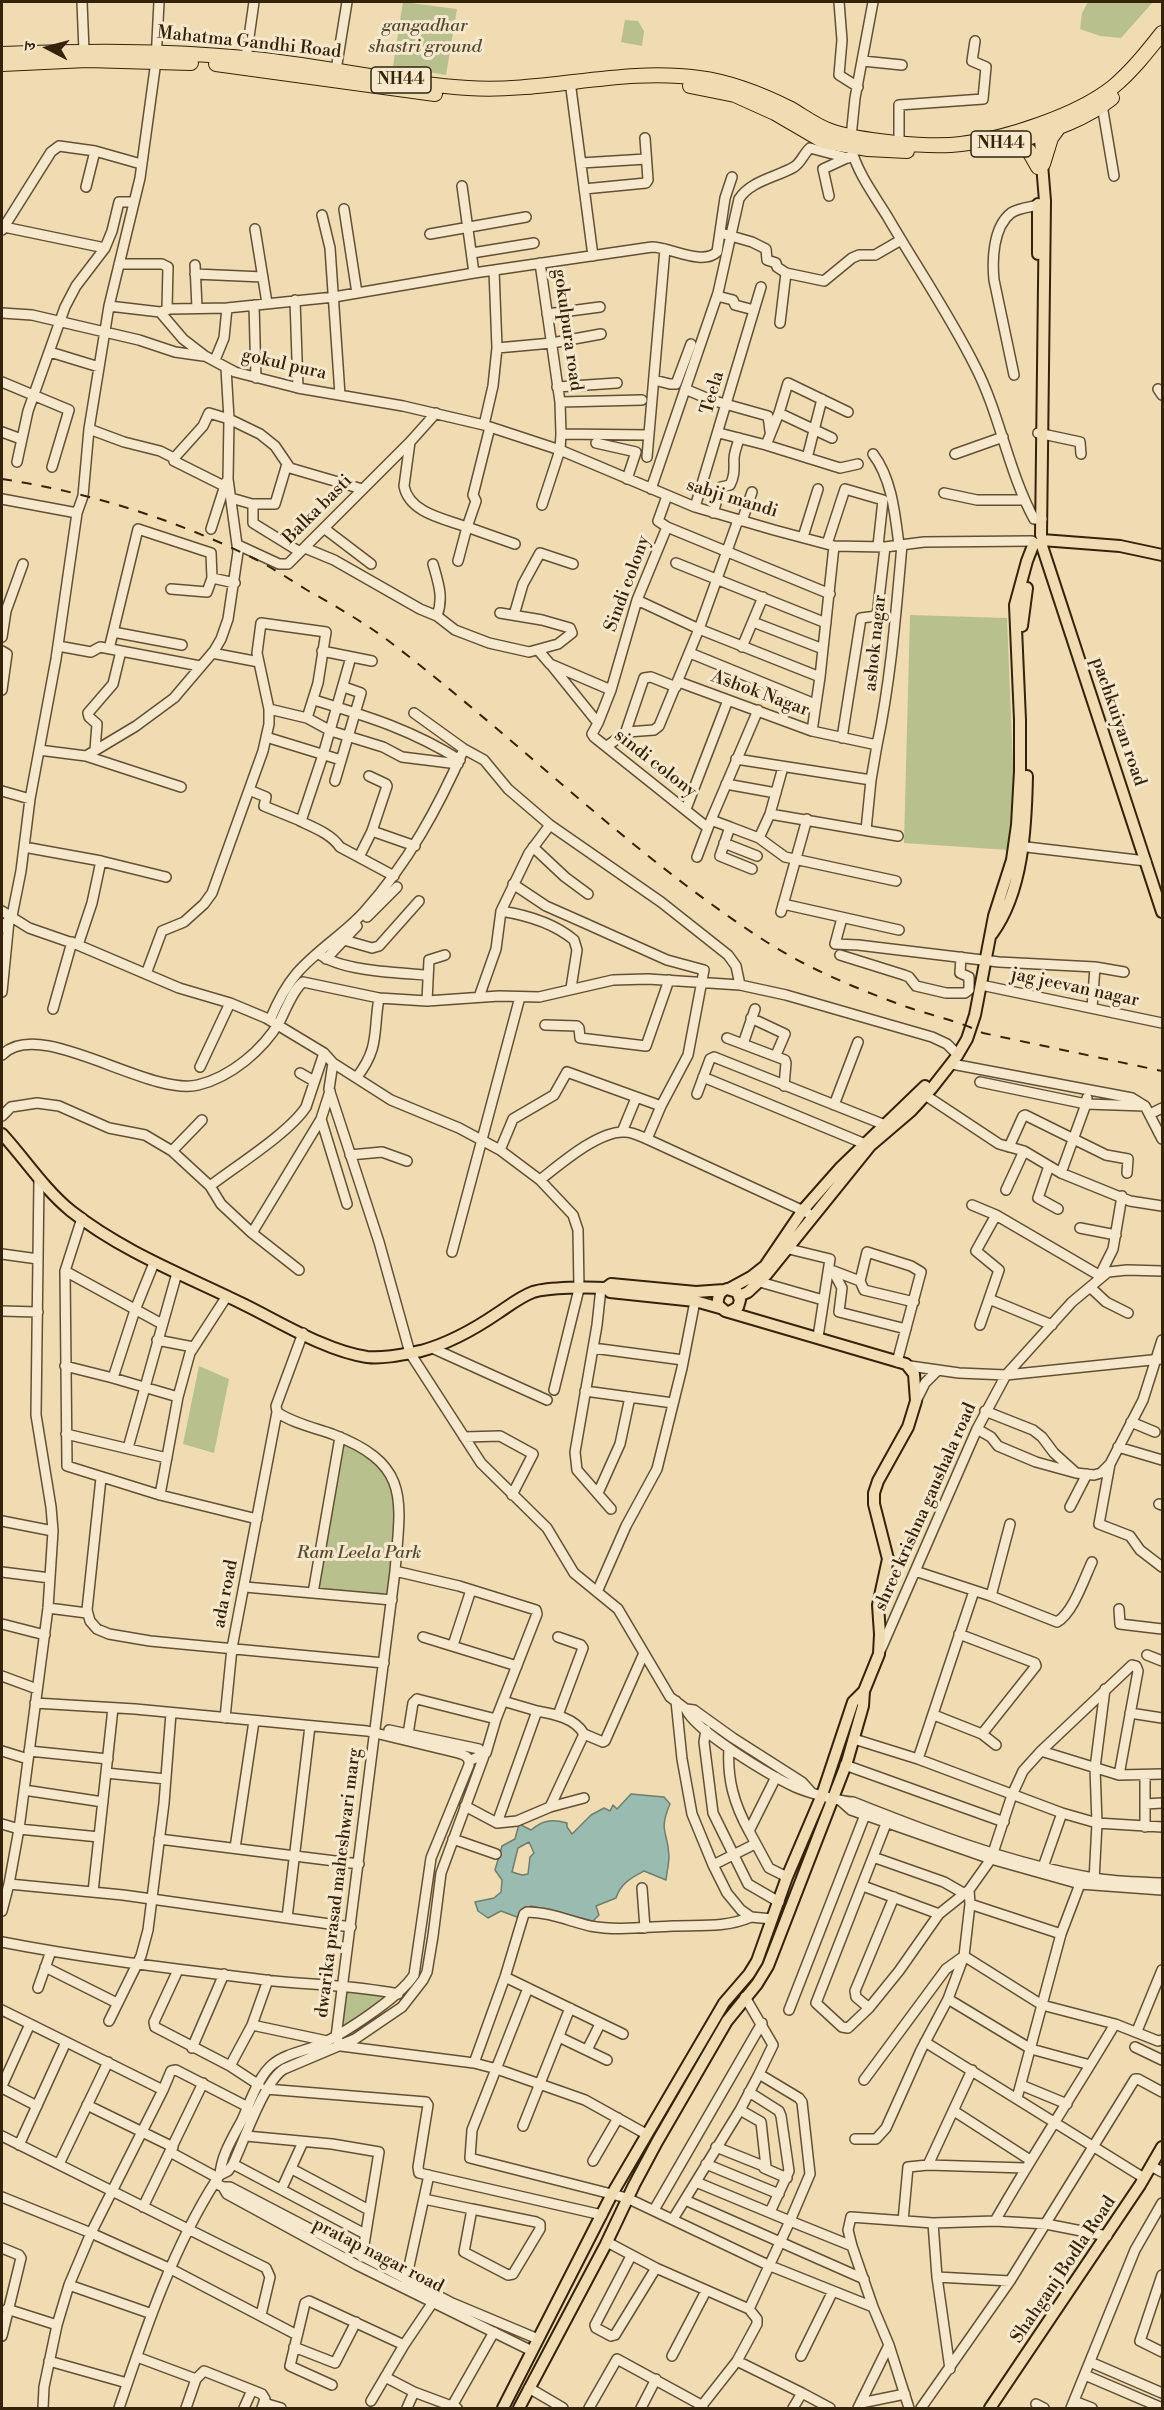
<!DOCTYPE html>
<html>
<head>
<meta charset="utf-8">
<style>
	body { margin:0 }
	#map { position:relative; width:1164px; height:2410px; overflow:hidden; background:#f0dcb2; font-family:"Libre Bodoni","Noto Serif Devanagari",serif }
	canvas { display:block }
	.frame { position:absolute; inset:0; border:3px solid #34220a; pointer-events:none }
	.north { position:absolute; left:18px; top:18px; width:60px; height:60px; -webkit-text-stroke:4px #f5e8cd; paint-order:stroke; rotate:276deg; font-size:16px; font-weight:700; line-height:24px; text-align:center; color:#34220a }
	.north::after { content:''; display:block; margin:auto; width:21px; height:27px; background:#34220a; clip-path:polygon(50% 0,100% 100%,50% 72%,0 100%) }
</style>
</head>
<body>
<div id="map">
<canvas width="1164" height="2410"></canvas>
<div class="frame"></div>
<div class="north">उ</div>
</div>
<script>
const c = document.querySelector('canvas').getContext('2d');
c.lineJoin = 'round';
function paint(path, color) { c.fillStyle = color; c.fill(path, 'evenodd'); }
function stroke(path, color, width, dash) { c.strokeStyle = color; c.lineWidth = width; c.lineCap = dash ? 'butt' : 'round'; c.setLineDash(dash || []); c.stroke(path); }
function drawText(font, color, halo, rows, align = 'center') {
  c.font = font + ' "Libre Bodoni",serif'; c.lineWidth = 6; c.setLineDash([]); c.textBaseline = 'middle'; c.strokeStyle = halo; c.fillStyle = color; for (const [text, x, y, turn = 0] of rows) {
    c.save(); c.translate(x, y); c.rotate((+turn || 0) * Math.PI / 180); c.textAlign = isNaN(turn) ? turn : align; if (halo) c.strokeText(text, 0, 0); c.fillText(text, 0, 0); c.restore();
  }
}
const green = new Path2D(`
	M403,2L457,9L446,75L393,66Z
	M1088,2H1153L1121,38L1100,36L1080,29L1082,13Z
	M625,20L638,21L644,31L642,46L621,42Z
	M910,615L1007,618L1014,790L1009,850L904,843Z
	M199,1366L229,1379L214,1453L183,1444Z
	M341,1441C353,1448 374,1456 382,1465C411,1493 393,1561 388,1597L317,1590Z
	M346,1991L390,1995L339,2032Z`);
const water = new Path2D(`
	M631,1794L664,1797L670,1804C658,1832 668,1831 669,1856C669,1863 667,1872 666,1880L644,1871C631,1878 621,1883 616,1898L596,1906L599,1915L593,1921L531,1906L517,1917L501,1911L488,1918L478,1911L475,1902L494,1898L501,1892L502,1880L495,1870L502,1846L515,1839L519,1824L531,1830C543,1820 552,1819 567,1823V1827L572,1834L591,1815L604,1808L610,1811L613,1805L617,1809ZM529,1842L534,1853L530,1857L528,1874L522,1875L512,1872L518,1848Z`);
const minor = new Path2D(`
	M82,2L84,51
	M839,2L842,40L839,75L858,87
	M246,58L254,2
	M863,61L902,65
	M336,70L347,2
	M570,81L593,256
	M1102,105L1114,176
	M851,137L855,98L873,2
	M899,142V105L983,99L986,67L972,61L975,41
	M851,148C857,172 874,195 887,216C916,266 949,314 975,366C1000,414 1008,471 1034,519H1042
	M581,163L646,159
	M462,186L474,273
	M86,187L95,151
	M584,189L646,183L648,180L645,138
	M829,196L823,169L849,157
	M344,209L357,293
	M322,215L330,248L340,395
	M4,227L105,248
	M255,229L267,303
	M2,230L51,152L59,146L95,151L141,164
	M430,234L526,217
	M724,234L752,242L766,249L767,260L776,263L777,267L786,273L780,323
	M472,253L534,243
	M540,263L560,402L561,434L560,450L542,505
	M119,264H162L168,267L167,309
	M195,265L197,308
	M786,273L824,281L852,258L859,255H875L901,240
	M195,274L263,277
	M717,296L733,300L735,305L754,310
	M295,300L298,388
	M254,305L256,378
	M109,306L160,312L183,339L205,356L235,372L298,388L403,406L484,425L560,450L695,507L774,530L834,546L885,547L924,542L1032,541
	M160,312L170,309L227,308L334,297L474,273L652,247C670,247 702,266 717,252L725,198L732,177
	M2,313L32,315L139,340L175,352L203,356
	M547,314L600,307
	M497,348L552,343L601,334
	M50,352L99,367
	M215,360L224,338L227,308
	M1014,375L994,280C992,260 993,227 1011,213C1018,208 1030,207 1039,205
	M654,380L670,384H676L691,344
	M2,382L69,410L52,467
	M557,387L617,383
	M685,389L711,400L768,416L770,431
	M1158,389L1162,395
	M560,402L642,400
	M848,412L788,383L779,413L766,445L840,468L858,464
	M779,413L832,438
	M484,425L493,386L497,348L494,270
	M89,429L124,442L160,451L174,458
	M2,432L21,439
	M719,433L766,445
	M1038,433L1080,442L1081,454
	M561,434L649,435
	M410,442L404,486C409,513 445,519 467,527L476,501L473,495L490,427
	M596,443L636,452L627,479
	M873,454C892,479 895,514 899,545
	M955,454L1003,437
	M647,457L665,249
	M807,458L822,399
	M17,462L28,411L65,307L76,286L105,248L112,231L119,202H134
	M224,486L174,461L176,456L203,426L209,413L229,419L260,434L275,446L290,468L362,489
	M651,489L718,293L739,199C750,181 777,177 794,167C801,163 804,153 810,148L848,158
	M944,493L977,500H1024
	M231,498L252,504H275L287,464
	M2,499L77,513
	M253,504V523L300,552
	M695,507L761,287
	M713,513L721,487L730,485C735,475 734,469 734,459C734,452 738,444 739,438
	M742,521L752,492
	M667,527L830,594
	M211,529L226,482
	M325,529L371,564
	M803,537L818,489
	M827,544L845,489L883,500L878,546
	M238,545L279,564H288L410,442L436,413
	M305,548L334,560L420,609L437,616L455,630L489,643L529,652L558,644L572,633L570,628L542,620L500,613
	M458,561L467,527L515,544
	M676,563L826,623
	M433,564C438,582 444,597 437,616
	M212,578L235,583
	M637,600L699,629L820,677L834,546
	M514,615L523,584L540,553L573,564
	M753,622L823,649
	M113,632L182,645
	M2,637L6,611L23,564
	M58,646L91,652L100,647L200,666
	M742,647L763,597
	M109,649L138,529L211,553L212,578L207,592L171,589
	M538,650L550,664L611,690L637,600L667,527L658,521L667,496
	M2,651L7,654L2,690
	M322,651L372,661
	M212,653L259,662
	M690,653L815,704
	M552,666L598,723L611,690
	M679,682L812,731L820,677
	M314,700C369,717 410,729 460,760
	M269,709L307,718
	M414,713L464,749L484,760L508,789L550,825L661,902L728,955L736,966L740,985
	M598,723L592,734L594,737L708,828L711,820
	M812,731L877,745L871,780L866,830
	M625,734L644,678L651,677L676,687
	M266,737L341,760
	M842,738L861,618L877,616L885,547
	M877,745C891,679 896,612 902,545
	M607,746L627,732L654,730L659,726L699,629L738,520
	M39,750L86,756L136,726L174,698L214,651L221,639L228,619L238,552L228,479L229,419L226,368
	M95,750L97,724L89,717L88,713L113,684L121,651
	M86,756L181,787
	M736,759L871,780
	M335,781L361,693L344,687
	M726,784L776,793
	M249,790L266,797L264,806L301,821L323,755L351,657
	M2,791L30,799
	M686,809L728,700
	M770,814L783,767
	M300,821C315,828 331,834 340,847L394,876
	M730,827L759,838L770,814L898,836
	M372,831L415,846
	M759,838L785,857L896,881
	M724,843L757,856
	M1018,846L1146,861
	M24,847L101,861L166,877
	M533,847L565,877L588,894
	M359,857L372,831L387,786L386,784L369,776
	M697,857L708,828
	M752,869L720,856L730,827L711,820L758,710
	M513,884L546,906L580,921L667,960L704,970L688,1055L661,1106L647,1139L808,1213
	M783,904L899,930
	M2,911L29,928L78,945L179,988L230,1003L266,1018L324,1053L333,1063
	M501,911C526,915 555,924 574,940L577,950L571,988
	M781,912L807,819
	M367,917L397,887
	M842,918L835,944L858,945L999,962L1095,967L1124,972
	M2,928L12,916L21,871L30,799L56,659L77,513L83,496L89,429L109,306L140,178L156,61L159,2
	M344,940L372,948L379,946L419,901
	M78,945L92,903L101,861
	M318,953C339,971 399,973 427,975
	M840,955L904,975L909,977L916,986L946,993H965L969,990V977L960,973L961,957
	M326,959L357,926
	M146,974L162,931L184,922L204,904L212,893L263,751L269,724V709L257,653L261,623L326,632L318,683L307,718L331,731L383,747L402,757L458,764
	M981,985L1162,1023
	M2,992L9,921
	M479,997L496,949L501,911L529,853L550,825
	M427,1001L429,960L445,955
	M1092,1008L1095,967
	M53,1009L72,942
	M751,1018L785,1034L776,1055
	M270,1020C277,1003 285,987 297,973C317,950 344,934 364,912C408,863 438,808 464,749
	M545,1025L577,1026L579,1028L580,1038L646,1046L669,980
	M727,1038L785,1060L786,1063L784,1086
	M743,1044L755,1009
	M2,1055C40,1016 148,1097 198,1085C231,1077 263,1050 280,1021C286,1009 293,990 303,982L379,998L427,1001L499,996L539,997L613,980L648,979L740,985L786,995L932,1037L947,1044L958,1055
	M952,1064L1132,1098L1145,1106L1162,1139
	M200,1067L230,1003
	M300,1073L314,1081
	M357,1077C380,1047 373,1032 379,998
	M703,1077L870,1146
	M980,1082L1086,1104L1087,1098
	M697,1094L710,1059L714,1057L890,1127
	M925,1095L999,1144L1024,1151L1061,1173L1130,1201L1162,1206
	M834,1105L858,1042
	M1150,1114L1162,1108
	M2,1116L11,1107L37,1103L59,1106L109,1128L145,1135L172,1151L210,1186L221,1204L252,1233L299,1270
	M321,1119L347,1204
	M622,1132L636,1098
	M1009,1147L1023,1116L1025,1115L1106,1155L1128,1159L1127,1173
	M500,1150L513,1119L554,1095L567,1072L661,1106
	M172,1151L202,1120
	M350,1155L382,1152L407,1161
	M1049,1166L1038,1198L1058,1209
	M1061,1173L1086,1104L1145,1106
	M540,1180C559,1165 599,1130 625,1132C632,1132 640,1136 647,1139
	M210,1186C236,1166 289,1133 306,1107L324,1053
	M1006,1190L1024,1151
	M972,1205L996,1215L1102,1277
	M82,1218L65,1271L67,1466L160,1495L257,1519
	M1080,1228L1116,1235
	M252,1233L321,1119L330,1091
	M789,1249L830,1259L818,1337
	M452,1252L520,997
	M2,1254L38,1259
	M831,1270L860,1281L864,1290L914,1302
	M65,1271L162,1324
	M833,1271L842,1288L839,1312L906,1329
	M1100,1275L1113,1249L1122,1196
	M860,1281L867,1252L911,1266L921,1272L897,1362
	M760,1282L823,1300
	M1090,1287L1106,1302L1128,1313
	M601,1288L597,1325L575,1452L577,1470L611,1509
	M989,1299L1052,1325
	M2,1311L38,1312
	M980,1325L999,1270L976,1251L996,1215
	M157,1340L193,1347
	M432,1348L547,1400
	M593,1348L683,1360
	M65,1366L113,1378L178,1397
	M910,1366L959,1373L1006,1375L1161,1359
	M113,1378L135,1310L154,1263
	M554,1390L579,1289L578,1230L573,1215L540,1180L500,1150L459,1128L391,1100L333,1063L329,1089L379,1242L410,1353L481,1463L547,1528L574,1573L618,1609L670,1697L686,1709L694,1710L733,1738L802,1782L811,1792
	M585,1391L673,1403
	M916,1401L925,1383L937,1371
	M985,1411L1033,1430L1042,1437L1054,1453L1075,1472
	M277,1412C292,1423 315,1428 332,1434C411,1464 401,1499 395,1571L336,2037L341,2046L474,2063L497,2069L585,2100L646,2134
	M1131,1422L1155,1432
	M977,1429L991,1437L998,1446L1036,1462L1076,1473L1094,1475L1101,1473L1110,1464L1143,1400L1162,1340
	M66,1434L167,1458
	M464,1437L500,1436L533,1454L512,1495
	M1118,1447L1162,1460
	M128,1448L177,1273
	M1110,1464L1099,1524L1130,1536L1140,1550L1162,1567
	M101,1478L87,1610L90,1621L97,1629L109,1634L150,1641L384,1663
	M598,1493L620,1444L630,1397
	M160,1495L178,1397L190,1353L227,1296
	M1159,1504L1162,1505
	M1070,1507L1087,1474
	M2,1521L53,1531
	M395,1571L459,1586L536,1610L537,1614L496,1719L486,1753L469,1761
	M915,1571L991,1596L1057,1622C1073,1613 1084,1579 1092,1562
	M2,1572L50,1578
	M245,1587L392,1600
	M597,1592L626,1526L657,1469L682,1368L695,1301
	M313,1593L340,1437
	M991,1596L1010,1524
	M48,1608L87,1613
	M1119,1609L1120,1624L1162,1629
	M2,1624L45,1635
	M423,1637L517,1666
	M558,1637L581,1645L583,1648L558,1715
	M453,1645L471,1590
	M881,1649L977,1429L1006,1375L1072,1302L1108,1272L1127,1270L1162,1271
	M1147,1655L1162,1661
	M2,1676L37,1689
	M676,1701L682,1759L692,1814L713,1865L727,1893L741,1910L751,1917L772,1919
	M35,1703L135,1709L367,1731L458,1753C465,1755 470,1757 469,1765L431,1858L414,1975C400,1997 343,2034 319,2045C304,2051 285,2054 273,2064C258,2076 250,2103 242,2120C233,2137 221,2156 220,2175
	M686,1709C695,1731 771,1776 795,1787C806,1792 841,1802 853,1802C931,1833 1011,1864 1094,1878C1116,1882 1140,1882 1162,1883
	M537,1711C554,1714 575,1718 584,1734
	M1130,1713L1162,1718
	M934,1715L982,1734L1036,1666L1035,1663L959,1634
	M225,1718L232,1648L277,1412L276,1406L303,1333
	M706,1730L704,1742L713,1813L748,1884L779,1902
	M408,1734L413,1703L417,1699L496,1719
	M982,1734L996,1745
	M854,1739L918,1759L1062,1813L1097,1823L1162,1827
	M729,1748C727,1779 734,1804 749,1831
	M2,1751L28,1759
	M29,1751L108,1759
	M1041,1751L1119,1775L1162,1774
	M918,1759L974,1591
	M845,1765L1004,1822
	M106,1773L166,1779
	M1145,1775V1827
	M776,1777L749,1831L769,1868L787,1877
	M24,1790L103,1802
	M842,1802L851,1810L991,1859L1080,1884L1162,1890
	M1145,1804L1162,1803
	M465,1806L497,1823L537,1711L503,1701
	M550,1807L584,1734L603,1742L605,1741L644,1653
	M889,1816L816,2003L842,2027L848,2028L869,2008L899,1971L939,1914L969,1890
	M497,1823L517,1821L550,1807L584,1798
	M2,1824L19,1829L99,1837
	M159,1839L359,1864
	M453,1839L496,1854
	M235,1848L254,1721
	M873,1857L944,1882L965,1894
	M713,1865L755,1844
	M1042,1870L1062,1813
	M1094,1881L1097,1823L1095,1768L1105,1689
	M9,1884L123,1895L351,1927
	M863,1886L939,1914
	M642,1888L645,1928
	M93,1892L113,1708
	M970,1904L1061,1934
	M2,1911L9,1884L19,1829L48,1608L53,1531L51,1507L36,1415L39,1179
	M287,1918L310,1726
	M2,1942C89,1959 177,1969 265,1980C310,1985 354,1985 398,1994
	M45,1967L117,2003
	M178,1970L154,2022L155,2027L230,2066L259,2085
	M505,1977L623,2034
	M38,1988L51,1951
	M528,1988L472,2130L470,2158L627,2198L768,2265L873,2307L889,2345L909,2408
	M745,1997L773,2045L759,2074L799,2098L802,2102L810,2174L790,2221L852,2246L873,2307
	M948,1999L1031,2049L1090,2065
	M869,2008L856,1997L855,1991L894,1897
	M2,2010L163,2090L91,2233L2,2197
	M789,2010L865,1815
	M109,2021L141,1956L148,1930L164,1803L171,1713
	M252,2025L327,2041
	M1137,2031L1162,1970
	M559,2037L607,2060
	M925,2042L1144,2178
	M1135,2047L1162,2060
	M192,2048L224,1974
	M587,2050L600,2024
	M474,2063L505,1977L524,1914L527,1912C549,1912 569,1921 590,1926C617,1931 646,1927 673,1926C700,1925 725,1928 751,1917
	M230,2066L252,2025L268,1980
	M864,2080L946,1969L964,1956L1042,2005L1115,2024L1158,2041L1162,2040
	M1021,2085L1067,2104
	M2,2086L30,2024
	M2,2088L37,2106
	M266,2089L426,2102L428,2105L418,2167L419,2173L602,2215
	M163,2090L171,2071L176,2070L248,2107
	M749,2092L779,2111L781,2116L789,2171L770,2212
	M1017,2098L1061,1934L1080,1884
	M87,2105L173,2147
	M954,2111L1030,2160
	M523,2126L570,2008
	M2,2136L266,2268L270,2277L261,2315
	M246,2136L332,2144L379,2152L362,2257
	M855,2139H876L886,2128L921,2050L948,1999L964,1956L970,1904L969,1890L991,1859L1012,1795L1023,1771L1041,1751L1132,1665L1136,1666L1138,1671L1119,1775
	M19,2145L66,2042
	M716,2147L766,2167L761,2122L740,2110
	M170,2152L218,2178
	M593,2161L618,2118
	M59,2164L108,2062
	M233,2164L365,2234
	M706,2164L779,2194
	M928,2165L972,2070
	M1151,2166L1162,2172
	M764,2168L787,2178
	M292,2169L369,2210
	M220,2175L228,2171L233,2164C244,2141 264,2081 284,2069L355,2039L402,2007L423,1980L427,1972L433,1936L441,1873L484,1756L479,1749L389,1730
	M696,2182L790,2221L749,2309L757,2319V2324L737,2361
	M215,2183L223,2187L227,2194L357,2265L532,2351
	M223,2187H230L452,2303L538,2339
	M282,2188L303,2142
	M424,2199L472,2209L464,2252L508,2275L513,2274L540,2229V2224L536,2222L472,2209
	M685,2200L864,2279
	M143,2207L203,2083
	M654,2210L762,2023
	M673,2219L740,2110L759,2074
	M903,2221L908,2167L928,2165L1025,2168
	M995,2221L1046,2224L1107,2236
	M607,2242L656,2268L749,2309
	M852,2246L848,2230L851,2217L933,2223
	M2,2248L19,2255L21,2258L2,2336
	M631,2256L595,2325L596,2328L611,2336L615,2335L656,2268
	M1162,2275L1140,2341L1162,2352
	M937,2277L1010,2281
	M406,2280L429,2175
	M69,2285L152,2314
	M7,2309L57,2325L69,2285L91,2233L171,2269L297,2335
	M294,2347L335,2363L356,2322
	M672,2356L706,2291
	M801,2356L833,2291
	M137,2357L196,2379
	M49,2361L127,2383
	M1090,2362L1162,2393
	M950,2369L937,2277L933,2223L995,2221C1033,2154 1076,2090 1115,2024
	M1085,2375L1162,2408
	M385,2377L414,2392
	M332,2385L290,2366L305,2303L309,2301L404,2345L433,2302
	M529,2388L563,2408
	M802,2393L830,2408
	M371,2401L404,2345
	M1074,2401L1092,2408
	M264,2403L281,2408
	M861,2403L905,2394
	M1036,2404L1044,2408
	M452,2406L494,2332
	M43,2408L44,2387L57,2325
	M119,2408C145,2331 172,2249 217,2179
	M186,2408L196,2379L204,2371L262,2394L265,2399L262,2408
	M244,2408L252,2390
	M407,2408L414,2392L457,2408
	M589,2408L617,2359L703,2406
	M641,2408L656,2379
	M700,2408L737,2361L802,2393L793,2408
	M858,2408L889,2345
	M921,2408L1010,2281L1135,2079H1138L1162,2092
	M1071,2408L1135,2250L1162,2203`);
const major = new Path2D(`
	M1039,127L1045,201L1041,535
	M1038,254V204
	M1042,540L1120,546L1162,555
	M1041,543L1162,912
	M1022,626L1027,588
	M992,934C1023,892 1026,827 1027,776
	M2,1134C25,1159 44,1189 71,1211C123,1252 184,1275 243,1304C280,1322 326,1351 367,1357C384,1359 405,1354 421,1351C447,1344 476,1328 498,1313C510,1305 520,1297 533,1292C549,1287 589,1287 606,1288L610,1292L695,1301L720,1308
	M606,1288L611,1284L696,1292L724,1290
	M729,1289L751,1277L765,1266L803,1210L841,1167L925,1086
	M739,1296L748,1292L766,1275L870,1146L911,1111L932,1088L957,1056L967,1039L975,1015L994,916L1012,860L1017,825L1020,771V720L1015,605L1027,561L1034,543
	M503,2408L612,2194L724,2003L749,1974L757,1961L787,1877L822,1795L853,1702L864,1691
	M519,2408L606,2244L634,2185L657,2142L727,2021L757,1984L768,1966L847,1762L863,1706L864,1691L879,1654L880,1634L878,1605L888,1559L874,1504V1493L878,1481L908,1427L916,1401L914,1374L906,1364L725,1311L718,1305C717,1297 720,1291 727,1289L737,1292L740,1300L738,1307L731,1311
	M990,2408L1140,2185L1162,2147`);
const highway = new Path2D(`
	M2,54C83,51 163,50 245,58C320,65 393,83 468,88C545,93 622,67 699,78C731,82 763,95 791,109C803,116 815,125 828,130C857,141 930,148 961,144C1006,139 1078,115 1113,87C1132,71 1147,52 1162,33
	M2,64L87,60L191,63
	M216,64L435,94
	M690,86L735,95L775,113L823,141L868,149L907,151
	M1021,140C1053,130 1086,119 1112,98
	M1014,141L1029,151L1038,167
	M1043,164L1051,138L1059,127`);
const rail = new Path2D(`
	M2,479C88,492 174,519 253,558C271,567 289,579 307,590C337,607 367,624 394,645C519,741 630,853 762,939C806,968 857,989 907,1007C933,1016 959,1021 983,1033L1162,1071`);
const shields = [
	[401,80,60],
	[1001,144,60]
];
const shieldNames = [
	["NH44",401,80],
	["NH44",1001,144]
];
const parkNames = [
	["gangadhar",425,27],
	["shastri ground",425,48],
	["Ram Leela Park",359,1554]
];
const streetNames = [
	["Mahatma Gandhi Road",249,43,6],
	["gokulpura road",567,330,82],
	["gokul pura",284,365,13],
	["Teela",713,393,-74],
	["sabji mandi",732,499,17],
	["Balka basti",318,510,-45],
	["Sindi colony",628,584,-70],
	["ashok nagar",876,643,-84],
	["Ashok Nagar",760,694,20],
	["pachkuiyan road",1118,722,71],
	["sindi colony",655,764,38],
	["jag jeevan nagar",1075,988,12],
	["shree krishna gaushala road",926,1507,-66],
	["ada road",226,1594,-79],
	["dwarika prasad maheshwari marg",339,1883,-83],
	["pratap nagar road",378,2256,27],
	["Shahganj Bodla Road",1064,2270,-56]
];
paint(green, '#b8c08d');
paint(water, '#9abbb0');
stroke(water, '#717e6e', 1.5);
stroke(minor, '#635034', 12);
stroke(major, '#34220a', 14);
stroke(highway, '#34220a', 16);
stroke(minor, '#f5e8cd', 9);
stroke(major, '#f0dcb2', 10);
stroke(highway, '#f0dcb2', 14);
stroke(rail, '#34220a', 2, [10, 10]);
for (const [x, y, w] of shields) { const box = new Path2D(); box.roundRect(x - w / 2, y - 13, w, 26, 4.5); c.fillStyle = '#f5e8cd'; c.fill(box); stroke(box, '#34220a', 1.5); }
drawText('bold 16px', '#34220a', null, shieldNames);
drawText('italic 18px', '#554a2b', '#f5e8cd', parkNames);
drawText('18px', '#34220a', '#f5e8cd', streetNames);
</script>
</body>
</html>
